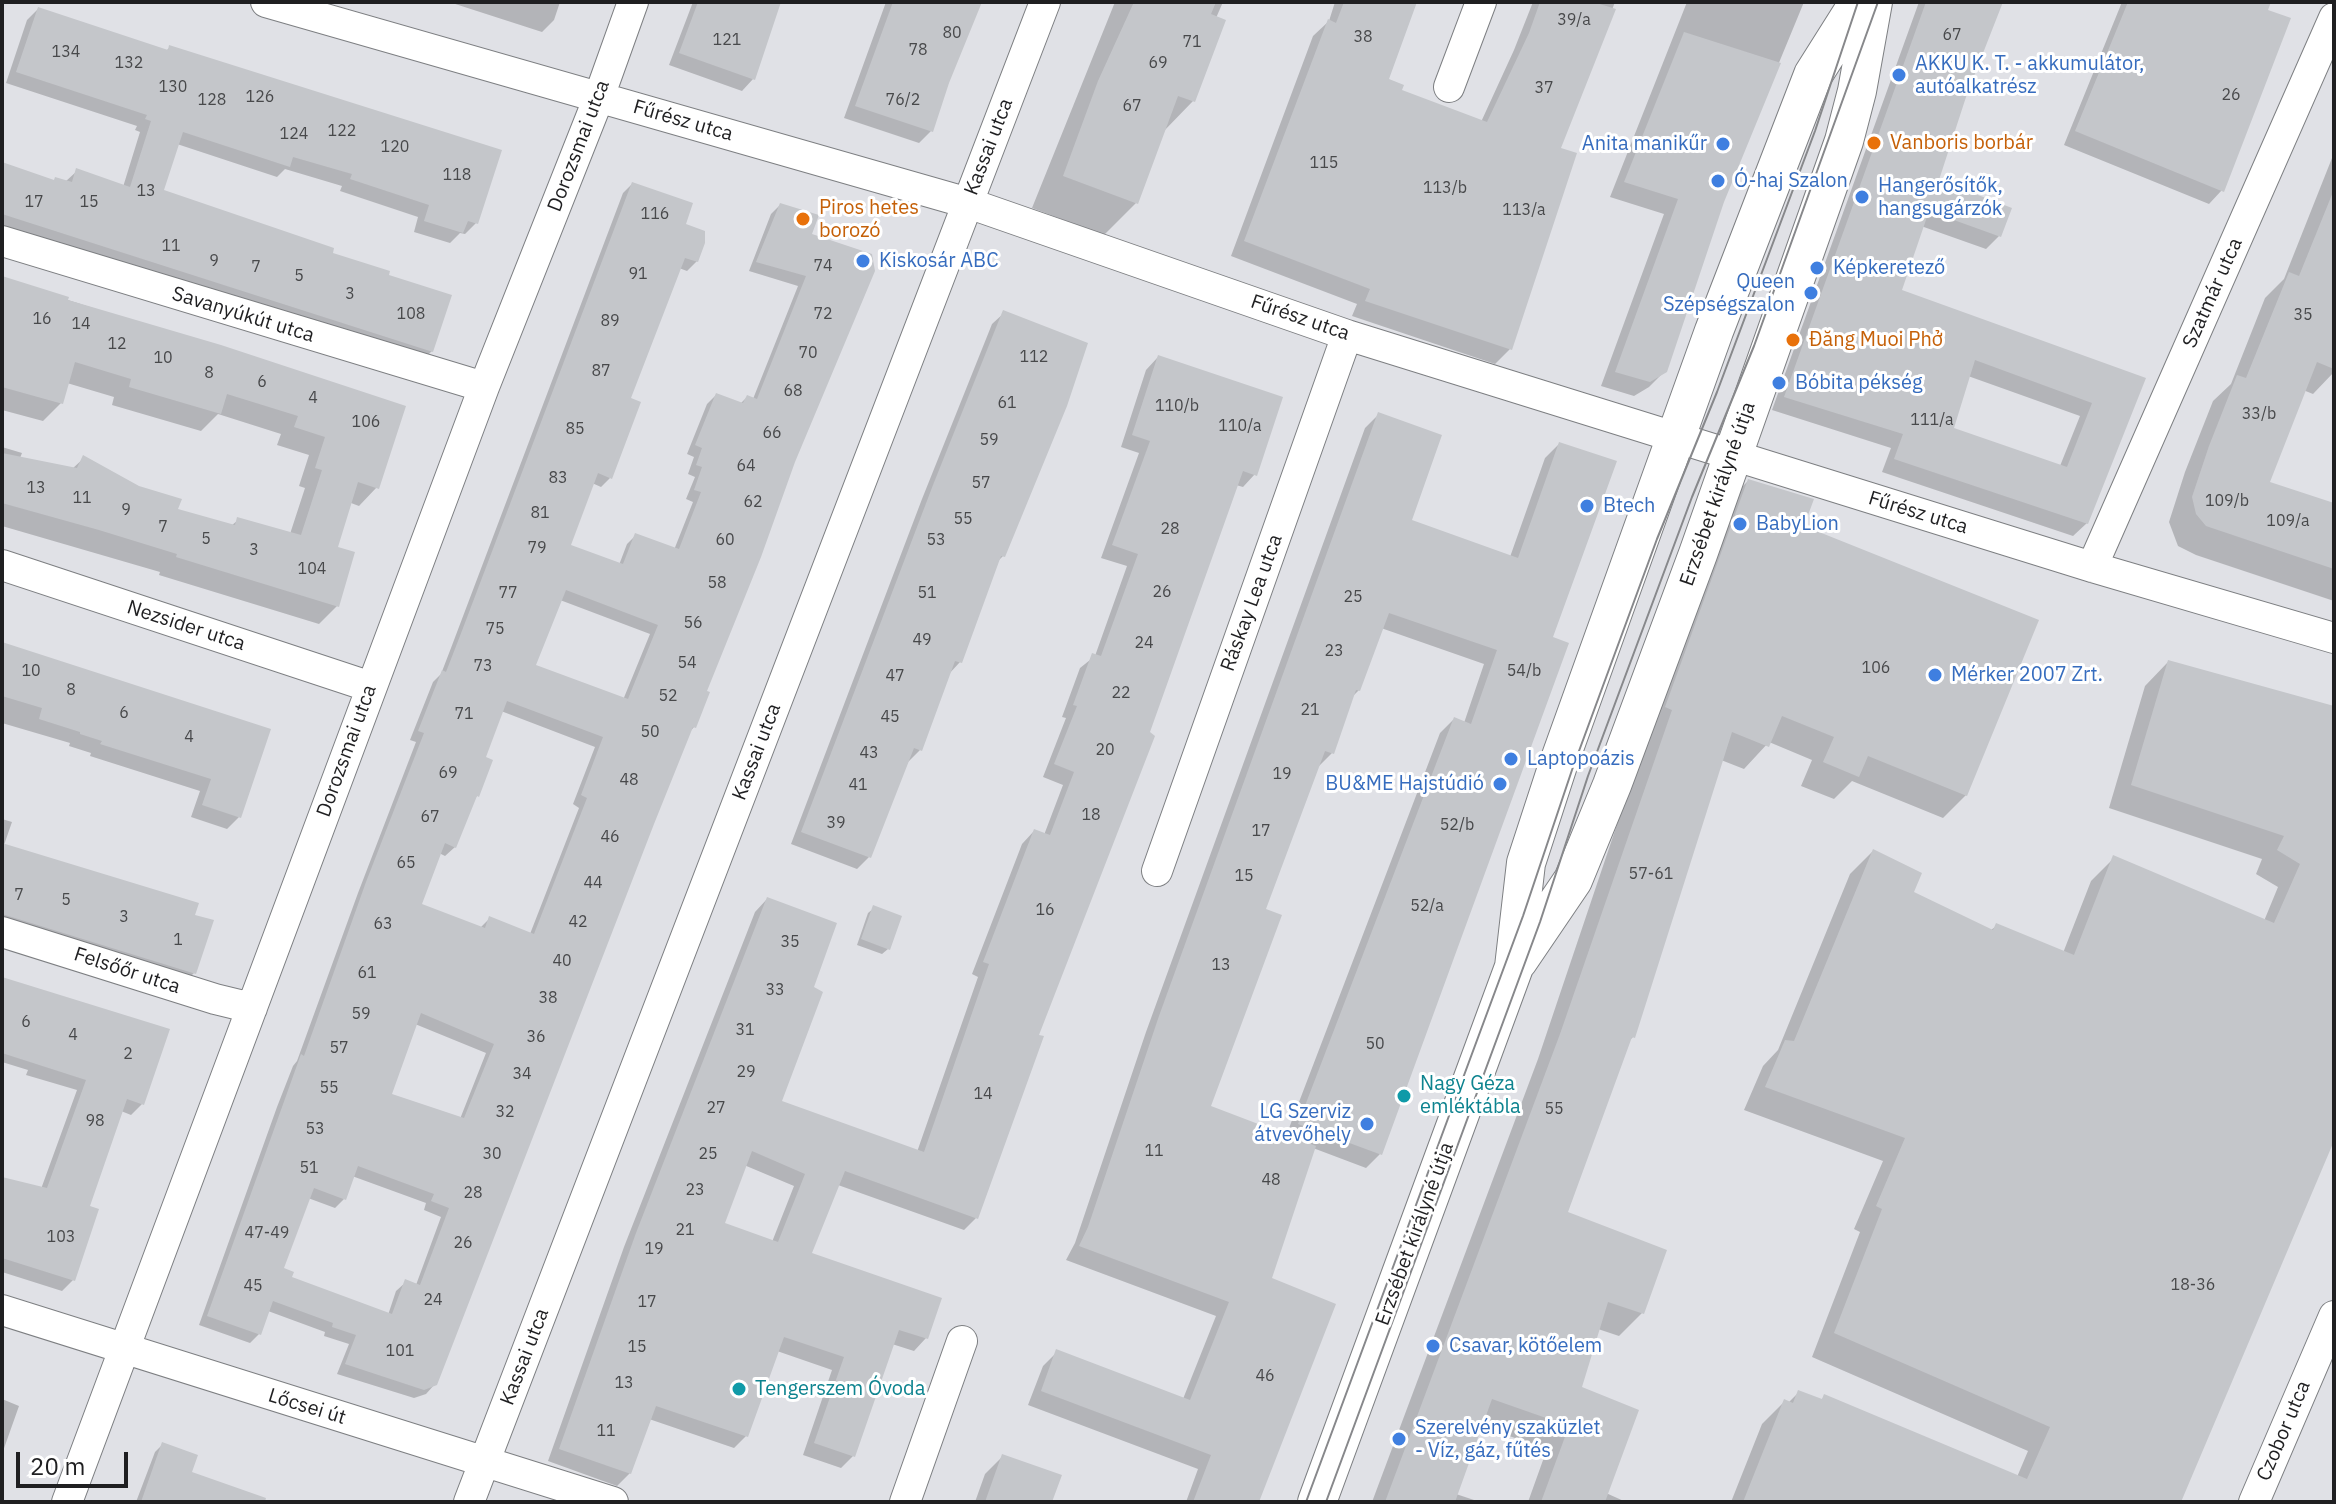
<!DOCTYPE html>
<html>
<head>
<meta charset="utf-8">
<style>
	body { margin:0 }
	#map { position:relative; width:2336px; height:1504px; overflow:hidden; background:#e0e1e6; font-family:"IBM Plex Sans",sans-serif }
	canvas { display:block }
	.frame { position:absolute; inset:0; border:4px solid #1f1f21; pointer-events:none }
	.scale { position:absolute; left:16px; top:1452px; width:112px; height:36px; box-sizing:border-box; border:4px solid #1f1f21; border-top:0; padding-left:10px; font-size:24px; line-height:28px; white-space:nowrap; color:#1f1f21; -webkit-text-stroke:6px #fff; paint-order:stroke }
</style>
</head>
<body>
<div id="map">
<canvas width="2336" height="1504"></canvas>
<div class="frame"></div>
<div class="scale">20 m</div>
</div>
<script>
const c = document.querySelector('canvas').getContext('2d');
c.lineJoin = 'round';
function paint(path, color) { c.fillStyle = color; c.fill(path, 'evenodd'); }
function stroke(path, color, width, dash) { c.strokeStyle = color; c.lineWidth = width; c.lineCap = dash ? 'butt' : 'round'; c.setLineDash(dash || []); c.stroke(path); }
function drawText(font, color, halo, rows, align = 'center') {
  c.font = font + ' "IBM Plex Sans",sans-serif'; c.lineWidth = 6; c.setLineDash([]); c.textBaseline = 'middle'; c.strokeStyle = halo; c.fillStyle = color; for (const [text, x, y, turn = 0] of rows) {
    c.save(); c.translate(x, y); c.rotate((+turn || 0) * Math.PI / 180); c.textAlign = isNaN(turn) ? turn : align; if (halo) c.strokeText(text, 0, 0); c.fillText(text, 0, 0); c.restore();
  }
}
const shadow = new Path2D(`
	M449,2H560L554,20L542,32Z
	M693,2H780L753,79L742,91L669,65Z
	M886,2H978L931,131L919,143L844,118Z
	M1115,2H1223L1216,18L1193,101L1163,132L1136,203L1104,235L1032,208Z
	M1335,2H1416L1387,80L1400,91L1481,122L1514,50L1533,2H1615L1558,149L1510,349L1495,364L1352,316L1357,304L1231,256L1313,36L1329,21Z
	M1687,2H1804L1722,201L1665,371L1649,387L1634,396L1601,386L1664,214L1610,197Z
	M1919,2H2000L1965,94L1936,181L1999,236L1986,249L1921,226L1899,291L2144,379L2087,523L2073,536L1882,472L1891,448L1772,410ZM1968,376L2080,416L2060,466L1952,430Z
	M2122,2H2269L2222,190L2209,204L2064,145Z
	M38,9L166,51L170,47L476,223L465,234L460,233L450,243L414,232L418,217L340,191L342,186L285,169L277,177L177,144L161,191L330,254L432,351L420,362L2,228V164L53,181L65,182L77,171L123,187L140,132L135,130L137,126L6,83L27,20Z
	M2334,153V372L2313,394L2303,390L2267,483L2334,506V601L2196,555L2178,546L2169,522L2185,472L2213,401L2231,384L2265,298L2284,279Z
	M632,184L684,226L697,261L687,271L679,268L629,399L610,478L601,487L592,483L568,546L619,565L627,544L636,535L674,550L693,502L686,499L695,477L688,474L694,457L687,454L707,404L716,395L740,404L747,397L753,399L798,286L749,271L771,214L780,205L809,236L793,462L705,692L694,727L688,734L435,1384L426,1394L414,1398L337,1374L349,1344L324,1336L325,1332L268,1311L259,1334L250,1343L199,1325L277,1107L293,1066L297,1061L358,893L416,742L410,740L433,682L441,674L451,648L623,193ZM560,600L650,634L623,700L534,666ZM501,711L595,747L573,804L579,808L530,934L489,919L480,928L420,905L439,853L445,856L455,847L473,800L477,796L483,758ZM415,1024L486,1053L460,1119L390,1095ZM352,1176L426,1203L424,1210L441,1217L416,1285L406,1282L396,1291L388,1315L290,1278L281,1269L308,1198L335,1208L344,1199Z
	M2,279L404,407L377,487L359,506L351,503L336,548L337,606L319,624L159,575L160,572L2,526V447L22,453L20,458L72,469L84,458L176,510L231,526L238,520L290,534L305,488L299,486L309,455L277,445L281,434L218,414L201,431L112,405L114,397L67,383L61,403L43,421L2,410Z
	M1004,313L1003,556L997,562L960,662L948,675L920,750L908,762L869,857L857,869L791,844L922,499L992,324Z
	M1158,357L1255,474L1243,487L1236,485L1037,1036L976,1218L964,1230L838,1185L809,1254L926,1338L914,1351L892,1344L853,1456L841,1468L803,1455L832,1370L777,1351L746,1436L734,1448L649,1419L630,1473L617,1486L548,1461L624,1247L755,912L767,899L811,988L780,1102L917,1152L978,977L972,974L1022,844L1034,831L1044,835L1063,785L1043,777L1066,718L1062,717L1080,668L1095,656L1127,566L1101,558L1139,453L1121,447L1146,370ZM744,1165L794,1186L772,1242L722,1224Z
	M1379,414L1410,521L1510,557L1545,458L1559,444L1551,638L1380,1154L1366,1168L1313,1148L1269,1279L1257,1502H1186L1198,1469L1028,1405L1043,1366L1057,1352L1183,1399L1216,1316L1066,1260L1075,1243L1146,1032L1365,428ZM1381,628L1484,664L1464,723L1454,719L1440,733L1286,1136L1208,1107L1264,911L1318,767L1332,753L1352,697L1359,690Z
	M1748,481L1801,527L1966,795L1943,818L1852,781L1834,799L1801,786L1812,760L1769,742L1744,769L1721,760L1633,1037L1629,1041L1566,1213L1642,1313L1619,1336L1598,1329L1579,1388L1606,1493L1626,1502H1528L1547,1449L1480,1426L1456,1494L1480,1502H1372L1538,1059L1725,504Z
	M2,644L269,730L239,817L227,829L191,817L200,791L90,756L91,753L69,746L70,743L2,723Z
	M2168,662L2334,713V1137L2180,1502H1731L1762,1424L1785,1401L1788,1403L1798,1393L1820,1401L1825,1396L2017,1477L2028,1451L1812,1357L1860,1232L1854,1229L1883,1161L1744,1110L1763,1066L1778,1050L1850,874L1873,851L1912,893L1990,931L1996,926L2063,953L2091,881L2114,858L2264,921L2278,887L2256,874L2262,859L2109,808L2145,686Z
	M2,819L12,822L4,845L193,916L194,973L169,998L2,946Z
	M874,908L888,949L882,954L857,945L868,913Z
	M2,979L142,1104L131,1115L121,1111L88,1208L73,1280L62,1291L2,1272V1179L41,1189L77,1090L26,1075L28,1070L2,1062Z
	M2,1399L19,1406L2,1454Z
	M163,1444L189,1473L225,1502H136L155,1452Z
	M1003,1456L1050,1502H975L985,1474Z`);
const building = new Path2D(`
	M698,2H781L755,80L679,53Z
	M893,2H982L949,83L933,132L855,106Z
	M1134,2H1216L1211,14L1226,20L1195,102L1178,96L1138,204L1063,176L1098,81Z
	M1344,2H1417L1389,79L1404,85L1402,90L1487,122L1529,33L1540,2H1593L1616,9L1561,148L1577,153L1512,350L1365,301L1370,289L1244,241L1328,19L1336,23Z
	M1926,2H2003L1967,94L1939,180L2012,208L2001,237L1929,211L1902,290L2146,378L2088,524L1894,459L1903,434L1784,397ZM1975,360L2092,403L2067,467L1954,428Z
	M2128,2H2271L2268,10L2291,18L2224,192L2075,131Z
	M38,7L168,50L169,45L502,150L478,224L468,221L463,233L424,221L429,205L350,179L352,174L293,157L290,167L183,132L164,190L334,248L333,253L390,271L389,275L452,295L433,352L2,214V162L54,180L55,177L72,182L76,168L130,187L151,121L145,119L147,115L16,72Z
	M1684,32L1781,63L1724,202L1667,372L1650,382L1615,372L1678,199L1624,182Z
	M632,182L693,203L686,224L705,231V243L698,262L685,258L631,398L641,402L612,479L598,473L571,545L623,564L635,533L679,549L701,492L694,490L702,467L696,465L702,448L695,445L716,393L743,403L747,395L757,399L806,276L756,262L780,203L819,215L812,234L872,254L875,271L795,462L761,557L707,691L710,692L696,728L693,727L654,824L437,1385L424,1390L345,1364L356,1335L332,1327L333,1323L273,1301L261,1335L207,1316L286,1096L301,1054L304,1056L366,882L424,733L418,731L442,670L446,672L460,636ZM566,590L658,625L628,699L536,665ZM507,701L603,737L581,795L587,798L534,934L489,916L485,928L422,904L445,843L456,848L477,796L479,797L493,760L486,757ZM421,1013L494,1044L464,1118L392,1094ZM358,1166L434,1194L431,1201L449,1208L420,1285L405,1279L392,1314L292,1277L294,1272L284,1268L314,1188L346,1200Z
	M2333,192L2334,369L2317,362L2270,482L2334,503V569L2206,526L2196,514L2192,497L2209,446L2237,375L2246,378L2289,272L2299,276Z
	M2,276L69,297L68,300L221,345L406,406L379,489L358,482L338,547L355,552L339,607L176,557L177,554L99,530L2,503V453L77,468L83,455L139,486L182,499L178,509L235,525L237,517L301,535L322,470L315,468L325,437L294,427L298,416L227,394L221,414L129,387L131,379L75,362L63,404L2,387Z
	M1003,310L1088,343L1067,406L1005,557L1001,556L962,663L955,661L922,751L914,748L871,858L801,832L933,485Z
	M1158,355L1283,397L1257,476L1243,471L1150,732L1155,736L1039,1035L1044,1036L978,1219L845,1171L812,1253L942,1298L928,1339L899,1330L855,1457L814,1443L844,1357L784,1337L748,1437L656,1406L631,1474L559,1449L636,1233L767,897L837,923L814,987L823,992L782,1101L924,1152L989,964L983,962L1034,829L1050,835L1074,772L1054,764L1077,706L1073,705L1092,653L1101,656L1138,554L1112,545L1150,441L1132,435ZM752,1151L805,1174L778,1242L725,1223Z
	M1378,412L1442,435L1412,520L1518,558L1559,442L1617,461L1553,637L1569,643L1382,1155L1298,1124L1454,717L1471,724L1497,650L1389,613L1360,691L1356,690L1334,754L1325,751L1266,909L1282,915L1211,1106L1316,1146L1272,1278L1336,1304L1259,1502H1193L1211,1455L1041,1391L1056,1349L1190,1400L1229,1302L1079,1246L1088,1227L1159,1016Z
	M1748,479L1814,499L1804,526L2039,620L1967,796L1868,756L1859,777L1823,762L1834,737L1782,716L1769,747L1732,732L1635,1038L1632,1037L1568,1212L1667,1250L1644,1314L1608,1302L1582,1387L1639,1410L1605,1502H1541L1569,1426L1492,1399L1455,1502H1385L1560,1034L1672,710L1665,707Z
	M2,642L271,729L241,818L202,805L211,779L100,744L102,741L80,734V732L39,719L42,708L2,696Z
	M2168,660L2334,706V1141L2181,1502H1743L1784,1399L1793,1403L1798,1390L1822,1399L1824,1394L2027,1479L2050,1427L1834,1333L1882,1209L1876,1206L1905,1138L1765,1087L1785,1040L1794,1041L1873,849L1922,873L1914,892L1993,930L1996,923L2074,955L2113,855L2274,923L2300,864L2277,850L2284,836L2131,785Z
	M2,843L199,903L195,915L214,920L196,974L2,914Z
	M873,905L902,916L890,950L861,939Z
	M2,977L170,1029L144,1105L127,1099L90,1206L99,1209L75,1281L2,1258V1177L47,1188L86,1080L2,1053Z
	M162,1442L198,1455L192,1472L266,1498L265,1502H141Z
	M1002,1454L1062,1475L1052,1502H985Z`);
const minor = new Path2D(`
	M266,2L968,203L1347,335L2092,567L2334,638
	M1449,87L1481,2
	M2,241L484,387
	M2,565L371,687
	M2092,567L2334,18
	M1157,871L1347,335
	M2,932L215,999L252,1008
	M2,1310L613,1502
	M67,1502L484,387L599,97L633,2
	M469,1502L1045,2
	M905,1502L962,1341
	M2254,1502L2334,1316`);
const tertiary = new Path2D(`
	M1518,961L1573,880L1612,785L1698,554L1844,141L1857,91L1873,2
	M1317,1502L1514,967L1526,863L1558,765L1714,331L1813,75L1859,2`);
const tram = new Path2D(`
	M1306,1502L1523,916L1572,770L1657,539L1717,392L1815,131L1858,2
	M1326,1502L1540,922L1588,776L1692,497L1754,346L1878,2`);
const markers = [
	[1899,75,8,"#3f7fe0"],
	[1874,143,8,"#e8710a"],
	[1723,144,8,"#3f7fe0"],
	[1718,181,8,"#3f7fe0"],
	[1862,197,8,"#3f7fe0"],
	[803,219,8,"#e8710a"],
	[863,261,8,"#3f7fe0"],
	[1817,268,8,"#3f7fe0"],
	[1811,293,8,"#3f7fe0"],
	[1793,340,8,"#e8710a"],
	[1779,383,8,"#3f7fe0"],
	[1587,506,8,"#3f7fe0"],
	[1740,524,8,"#3f7fe0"],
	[1935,675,8,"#3f7fe0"],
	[1511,759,8,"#3f7fe0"],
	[1500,784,8,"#3f7fe0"],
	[1404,1096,8,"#0f9aa8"],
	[1367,1124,8,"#3f7fe0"],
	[1433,1346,8,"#3f7fe0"],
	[739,1389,8,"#0f9aa8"],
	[1399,1439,8,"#3f7fe0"]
];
const numberNames = [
	["39/a",1574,20],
	["80",952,33],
	["67",1952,35],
	["38",1363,37],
	["121",727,40],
	["71",1192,42],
	["78",918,50],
	["134",66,52],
	["132",129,63],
	["69",1158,63],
	["130",173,87],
	["37",1544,88],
	["26",2231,95],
	["126",260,97],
	["128",212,100],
	["76/2",903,100],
	["67",1132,106],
	["122",342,131],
	["124",294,134],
	["120",395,147],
	["115",1324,163],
	["118",457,175],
	["113/b",1445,188],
	["13",146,191],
	["17",34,202],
	["15",89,202],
	["113/a",1524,210],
	["116",655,214],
	["11",171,246],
	["9",214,261],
	["74",823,266],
	["7",256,267],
	["91",638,274],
	["5",299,276],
	["3",350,294],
	["108",411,314],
	["72",823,314],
	["35",2303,315],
	["16",42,319],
	["89",610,321],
	["14",81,324],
	["12",117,344],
	["70",808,353],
	["112",1034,357],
	["10",163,358],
	["87",601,371],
	["8",209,373],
	["6",262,382],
	["68",793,391],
	["4",313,398],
	["61",1007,403],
	["110/b",1177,406],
	["33/b",2259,414],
	["111/a",1932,420],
	["106",366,422],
	["110/a",1240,426],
	["85",575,429],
	["66",772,433],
	["59",989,440],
	["64",746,466],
	["83",558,478],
	["57",981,483],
	["13",36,488],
	["11",82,498],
	["109/b",2227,501],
	["62",753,502],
	["9",126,510],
	["81",540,513],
	["55",963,519],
	["109/a",2288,521],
	["7",163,527],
	["28",1170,529],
	["5",206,539],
	["60",725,540],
	["53",936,540],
	["79",537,548],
	["3",254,550],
	["104",312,569],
	["58",717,583],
	["26",1162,592],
	["77",508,593],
	["51",927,593],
	["25",1353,597],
	["56",693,623],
	["75",495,629],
	["49",922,640],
	["24",1144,643],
	["23",1334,651],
	["54",687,663],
	["73",483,666],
	["106",1876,668],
	["10",31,671],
	["54/b",1524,671],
	["47",895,676],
	["8",71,690],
	["22",1121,693],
	["52",668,696],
	["21",1310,710],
	["6",124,713],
	["71",464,714],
	["45",890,717],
	["50",650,732],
	["4",189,737],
	["20",1105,750],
	["43",869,753],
	["69",448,773],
	["19",1282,774],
	["48",629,780],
	["41",858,785],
	["18",1091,815],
	["67",430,817],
	["39",836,823],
	["52/b",1457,825],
	["17",1261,831],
	["46",610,837],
	["65",406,863],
	["57-61",1651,874],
	["15",1244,876],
	["44",593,883],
	["7",19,895],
	["5",66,900],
	["52/a",1427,906],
	["16",1045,910],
	["3",124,917],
	["42",578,922],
	["63",383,924],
	["1",178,940],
	["35",790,942],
	["40",562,961],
	["13",1221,965],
	["61",367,973],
	["33",775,990],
	["38",548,998],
	["59",361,1014],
	["6",26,1022],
	["31",745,1030],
	["4",73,1035],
	["36",536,1037],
	["50",1375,1044],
	["57",339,1048],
	["2",128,1054],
	["29",746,1072],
	["34",522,1074],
	["55",329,1088],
	["14",983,1094],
	["27",716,1108],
	["55",1554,1109],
	["32",505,1112],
	["98",95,1121],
	["53",315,1129],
	["11",1154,1151],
	["30",492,1154],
	["25",708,1154],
	["51",309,1168],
	["48",1271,1180],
	["23",695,1190],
	["28",473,1193],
	["21",685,1230],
	["47-49",267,1233],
	["103",61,1237],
	["26",463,1243],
	["19",654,1249],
	["18-36",2193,1285],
	["45",253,1286],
	["24",433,1300],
	["17",647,1302],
	["15",637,1347],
	["101",400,1351],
	["46",1265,1376],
	["13",624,1383],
	["11",606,1431]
];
const shopNames = [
	["AKKU K. T. - akkumulátor,",1915,64],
	["autóalkatrész",1915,87],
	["Anita manikűr",1707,144,"right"],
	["Ó-haj Szalon",1734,181],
	["Hangerősítők,",1878,186],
	["hangsugárzók",1878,209],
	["Kiskosár ABC",879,261],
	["Képkeretező",1833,268],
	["Queen",1795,282,"right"],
	["Szépségszalon",1795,305,"right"],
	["Bóbita pékség",1795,383],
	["Btech",1603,506],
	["BabyLion",1756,524],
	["Mérker 2007 Zrt.",1951,675],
	["Laptopoázis",1527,759],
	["BU&ME Hajstúdió",1484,784,"right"],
	["LG Szerviz",1351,1112,"right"],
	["átvevőhely",1351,1135,"right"],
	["Csavar, kötőelem",1449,1346],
	["Szerelvény szaküzlet",1415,1428],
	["- Víz, gáz, fűtés",1415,1451]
];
const streetNames = [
	["Fűrész utca",683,121,16],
	["Dorozsmai utca",579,146,-69],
	["Kassai utca",989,147,-69],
	["Szatmár utca",2213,293,-66],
	["Savanyúkút utca",243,315,17],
	["Fűrész utca",1300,318,19],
	["Erzsébet királyné útja",1718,494,-71],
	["Fűrész utca",1918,513,17],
	["Ráskay Lea utca",1252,603,-70],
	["Nezsider utca",186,626,18],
	["Dorozsmai utca",347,751,-70],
	["Kassai utca",757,752,-69],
	["Felsőőr utca",127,971,18],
	["Erzsébet királyné útja",1415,1234,-70],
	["Kassai utca",525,1357,-69],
	["Lőcsei út",307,1407,17],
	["Czobor utca",2284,1431,-67]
];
const foodNames = [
	["Vanboris borbár",1890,143],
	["Piros hetes",819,208],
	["borozó",819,231],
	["Đăng Muoi Phở",1809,340]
];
const cultureNames = [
	["Nagy Géza",1420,1084],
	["emléktábla",1420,1107],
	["Tengerszem Óvoda",755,1389]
];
paint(shadow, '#0003');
paint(building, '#c4c6ca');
stroke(minor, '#7d7f82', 32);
stroke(tertiary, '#7d7f82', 40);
stroke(minor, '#fff', 30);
stroke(tertiary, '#fff', 38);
stroke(tram, '#87888b', 2);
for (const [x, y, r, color] of markers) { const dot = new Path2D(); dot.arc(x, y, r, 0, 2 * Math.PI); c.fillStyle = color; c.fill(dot); stroke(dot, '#fff', 3); }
drawText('16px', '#48494b', null, numberNames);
drawText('20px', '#366cbe', '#fff', shopNames, 'left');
drawText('20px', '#1f1f21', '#fff', streetNames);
drawText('20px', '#c56008', '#fff', foodNames, 'left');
drawText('20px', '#0d838f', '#fff', cultureNames, 'left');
</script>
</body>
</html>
